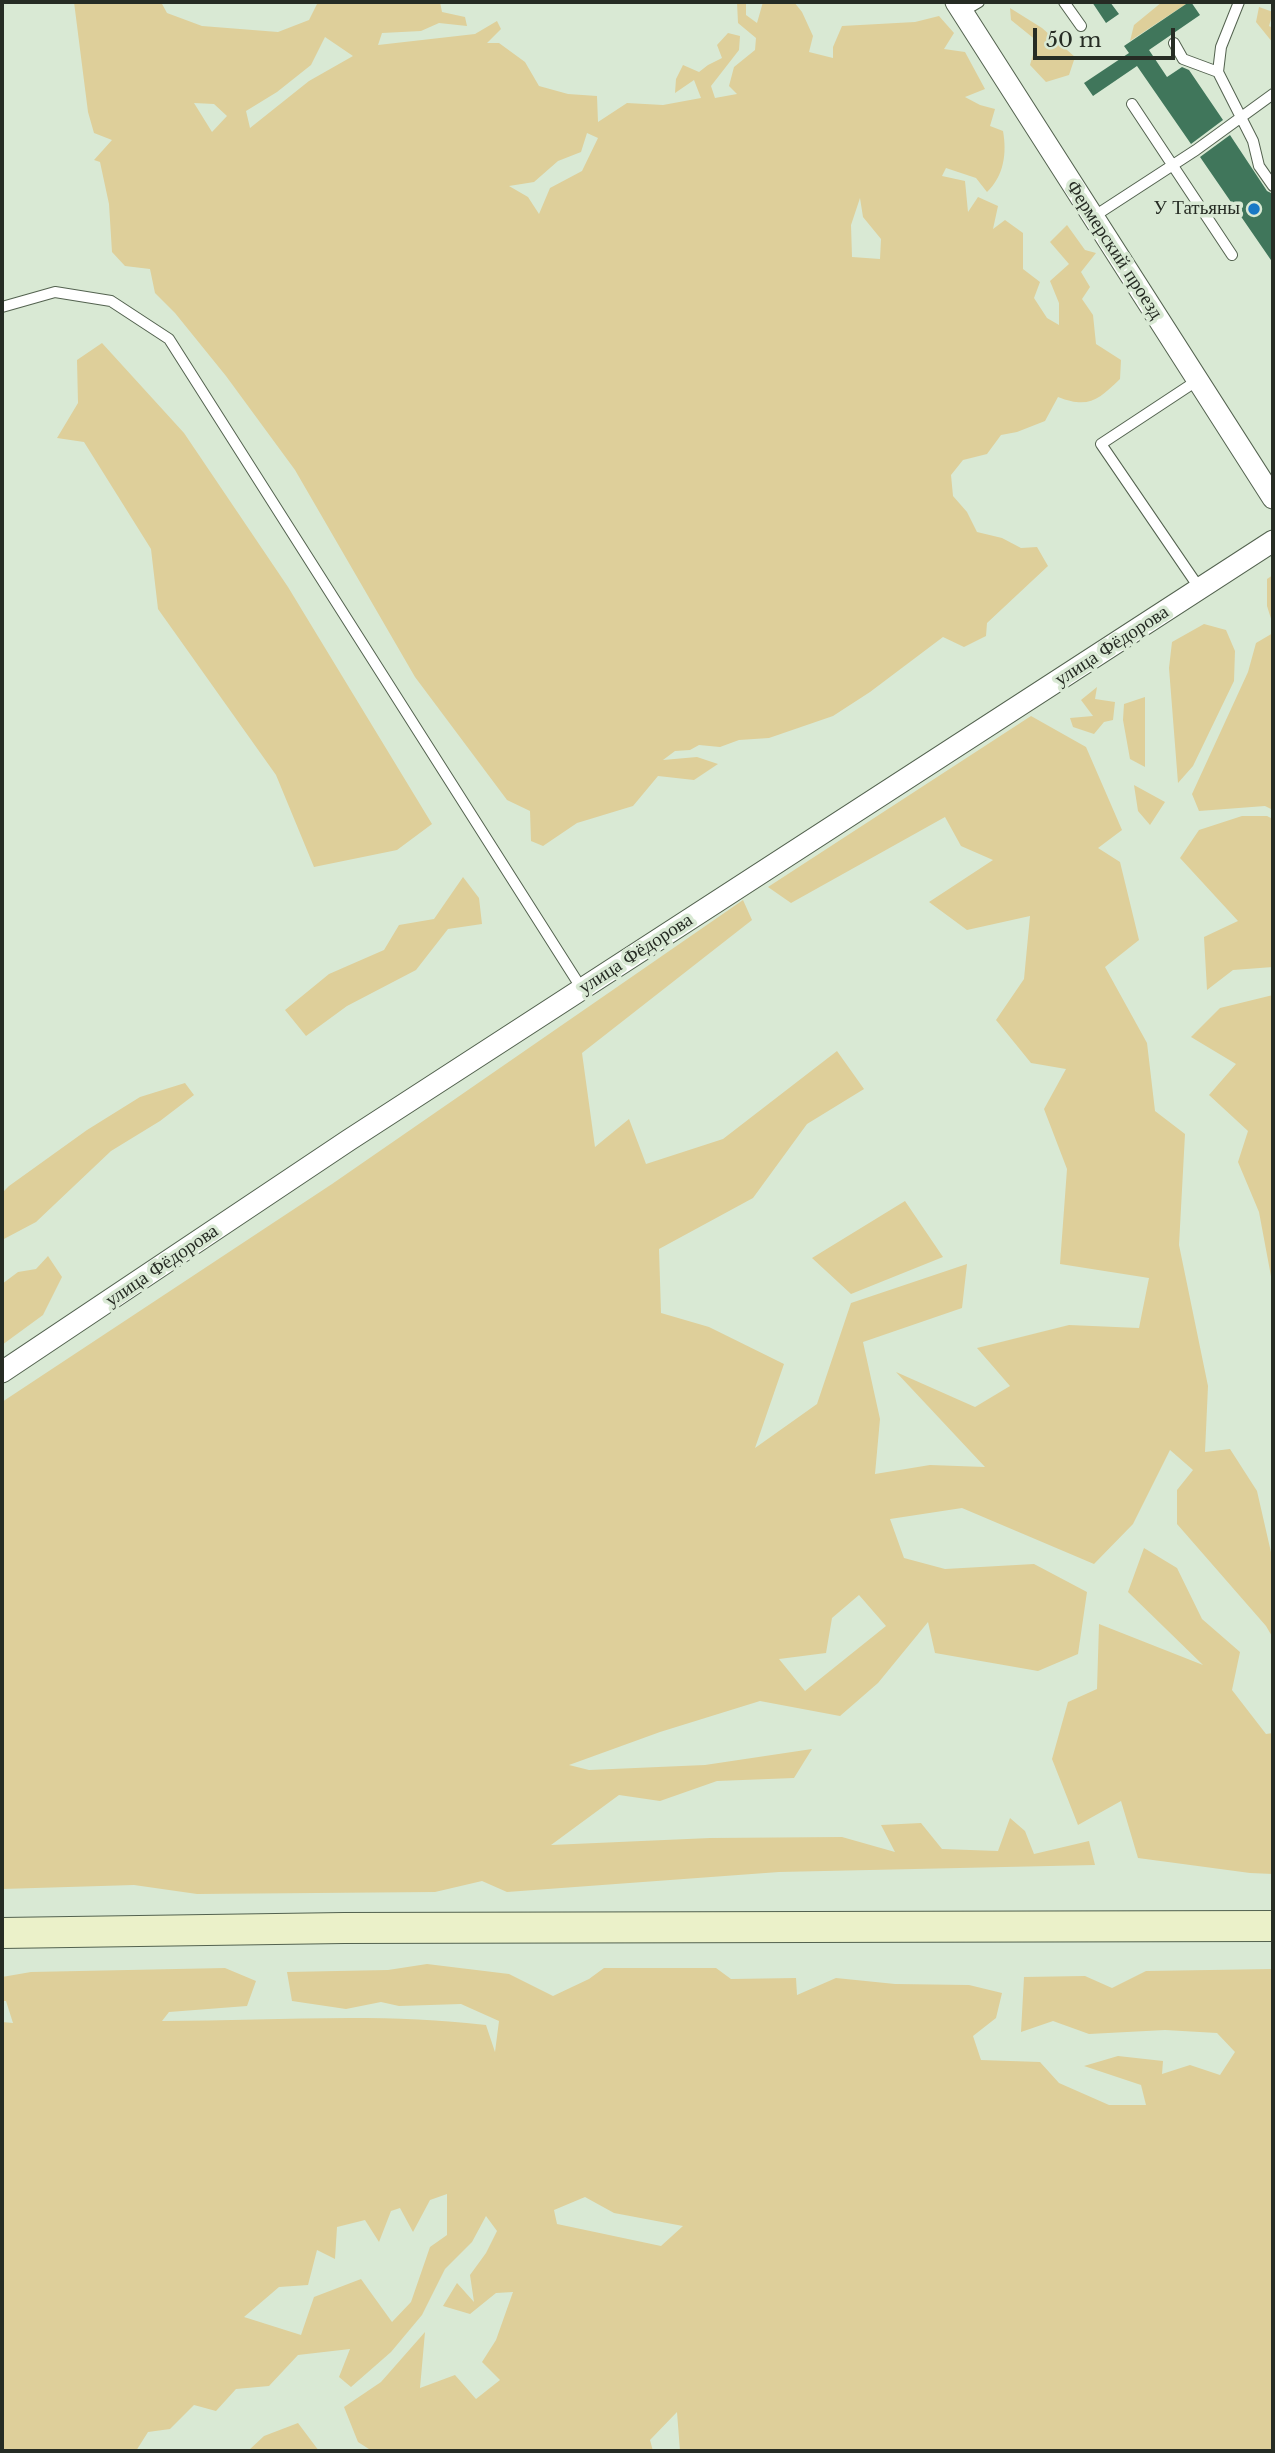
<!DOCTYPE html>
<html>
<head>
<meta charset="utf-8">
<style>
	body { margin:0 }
	#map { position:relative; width:1275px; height:2453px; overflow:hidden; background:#d9e9d4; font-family:"Libre Baskerville",serif }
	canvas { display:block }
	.frame { position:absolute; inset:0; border:4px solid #262c24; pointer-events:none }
	.scale { position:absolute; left:1033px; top:28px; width:142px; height:32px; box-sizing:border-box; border:4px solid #262c24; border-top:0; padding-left:9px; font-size:21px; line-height:24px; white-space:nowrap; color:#262c24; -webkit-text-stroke:5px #d9e9d4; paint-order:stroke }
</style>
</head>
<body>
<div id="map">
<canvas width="1275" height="2453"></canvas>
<div class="frame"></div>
<div class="scale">50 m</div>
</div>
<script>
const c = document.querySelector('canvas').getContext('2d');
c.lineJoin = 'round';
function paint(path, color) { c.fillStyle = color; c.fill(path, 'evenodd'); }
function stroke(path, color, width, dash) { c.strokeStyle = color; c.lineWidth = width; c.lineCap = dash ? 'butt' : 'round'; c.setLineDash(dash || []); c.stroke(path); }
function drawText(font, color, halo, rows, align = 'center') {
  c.font = font + ' "Libre Baskerville",serif'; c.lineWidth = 7; c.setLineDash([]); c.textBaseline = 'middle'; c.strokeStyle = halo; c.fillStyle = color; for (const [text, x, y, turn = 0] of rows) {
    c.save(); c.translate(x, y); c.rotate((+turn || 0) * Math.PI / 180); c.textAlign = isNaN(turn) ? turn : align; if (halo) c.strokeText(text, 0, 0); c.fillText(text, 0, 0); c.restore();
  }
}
const green = new Path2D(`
	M74,2H161L167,13L202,26L278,32L309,20L318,2H440L442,12L465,17L467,26L439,23L421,31L382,33L378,45L475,34L497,21L501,29L487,43H499L525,62L539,86L568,94L597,96L598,122L627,103L663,105L701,98L694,80L675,93L676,79L683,65L699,72L708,65L722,58L717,45L728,33L740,36L739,50L711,86L715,98L737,94L729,86L734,67L755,50L756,38L738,23L737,2H746V15L757,23L763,2H794L802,12L813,36L809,52L833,58V47L842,26L915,22L939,16L954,33L944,49L965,52L985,89L965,97L980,105L995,109L990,126L1003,131C1007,153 1004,176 987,192L976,178L946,168L942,176L965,181L968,212L978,197L998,206L993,229L1005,220L1023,233V269L1040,282L1034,298L1047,318L1059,325V303L1050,281L1069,264L1050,242L1067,225L1085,250L1096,253L1081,272L1090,287L1082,299L1093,315L1096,344L1121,360L1120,379C1098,400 1089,409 1058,397L1045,421L1017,432L1001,435L987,454L963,460L951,475L953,496L967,512L977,532L1002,538L1021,548L1037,547L1048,566L987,623L986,636L964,647L943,637L870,692L833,716L769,738L739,740L720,747L699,745L690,750L675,751L663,760L697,757L718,764L694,780L658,776L633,806L577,823L543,846L531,841L530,811L507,800L415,677L295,470L226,376L175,313L155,293L150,269L125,266L112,252L109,204L100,162L94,160L112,140L94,133L88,112ZM325,37L353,56L309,81L250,128L246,111L277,92L311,65ZM194,103L214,104L227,116L212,132ZM587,133L598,138L582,171L550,188L539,214L528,197L509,186L534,182L558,161L581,152ZM860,198L863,217L881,239L880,259L852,257L851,225Z
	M1162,2H1189L1130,41L1134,25Z
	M1259,7L1273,12L1269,26L1273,28V43L1256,22Z
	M1010,8L1042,28L1075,57L1069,75L1046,82L1030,65L1037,41L1011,20Z
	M102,343L184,433L288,587L432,824L397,850L314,867L276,775L158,609L151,549L84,442L57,438L78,403L77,360Z
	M1273,575V625L1267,606V579Z
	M1204,624L1226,630L1235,651L1234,681L1193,766L1178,783L1169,668L1172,642Z
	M1273,633V810L1265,806L1199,811L1192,794L1248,672L1256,643Z
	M1097,687L1095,699L1115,702L1113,720L1104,722L1094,734L1073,727L1070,718L1093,716L1081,700Z
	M1145,697V767L1130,759L1123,720L1124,704Z
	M1031,716L1086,747L1122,830L1098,848L1120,862L1139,940L1105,967L1147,1043L1155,1111L1185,1134L1179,1245L1208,1386L1205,1452L1230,1449L1257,1491L1273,1561V1638L1266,1626L1177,1524V1490L1193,1470L1170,1450L1133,1524L1094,1564L962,1508L890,1519L904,1558L945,1569L1034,1564L1087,1592L1078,1654L1038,1671L935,1653L928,1622L878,1683L840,1716L760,1701L660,1732L569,1765L589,1770L705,1765L812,1749L794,1778L717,1781L660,1801L619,1795L551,1845L710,1838L842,1837L895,1852L881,1825L921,1823L942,1849L998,1851L1010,1818L1025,1831L1034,1854L1089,1841L1095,1865L779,1872L507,1892L482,1881L435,1892L197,1894L134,1885L2,1889V1402L332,1184L743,900L752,920L582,1053L595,1147L629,1119L646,1164L723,1139L837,1051L864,1089L807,1124L753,1198L659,1249L661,1313L709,1327L784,1364L755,1448L817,1404L851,1303L967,1264L962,1308L863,1342L880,1419L875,1474L930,1465L985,1467L896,1372L975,1407L1010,1386L977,1348L1069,1325L1139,1328L1149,1278L1060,1264L1067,1169L1044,1109L1066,1069L1031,1063L996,1020L1024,979L1030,916L967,930L929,902L993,860L961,846L945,817L791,903L768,887ZM859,1595L886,1626L805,1691L779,1659L826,1653L832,1618Z
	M1134,785L1165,802L1150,825L1138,811Z
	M1242,816H1267L1273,819V967L1233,970L1207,990L1204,937L1238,921L1180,858L1199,830Z
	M463,877L479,898L482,924L448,929L416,970L347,1006L306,1036L285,1010L329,974L384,950L399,925L434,919Z
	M1273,995V1287L1259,1212L1238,1162L1248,1131L1209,1095L1236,1064L1191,1037L1220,1008Z
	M185,1083L194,1095L160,1121L111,1151L36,1222L2,1240V1193L9,1186L87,1130L140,1097Z
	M905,1201L943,1257L851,1294L812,1258Z
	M48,1256L62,1277L43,1315L2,1345V1284L18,1272L36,1269Z
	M1144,1548L1177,1568L1202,1619L1240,1652L1232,1690L1266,1734L1273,1733V1874L1250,1873L1138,1858L1121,1801L1078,1825L1052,1759L1068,1702L1097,1689L1099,1624L1203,1665L1128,1592Z
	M427,1964L509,1974L553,1996L589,1979L604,1968H716L731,1979L796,1978L797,1995L836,1978L895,1984L969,1985L1002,1993L996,2018L973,2036L981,2060L1040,2062L1059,2083L1109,2105H1146L1141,2085L1084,2066L1118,2056L1163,2061L1162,2074L1190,2065L1220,2075L1235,2052L1217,2033L1165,2030L1089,2034L1053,2021L1021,2032L1024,1977L1085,1976L1112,1988L1146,1971L1273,1969V2451H680L677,2412L650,2440L653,2451H372L358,2442L344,2407L381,2382L425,2332L420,2388L455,2375L476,2399L500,2380L482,2362L496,2340L513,2292L496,2293L470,2314L443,2306L457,2283L474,2302L470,2275L486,2253L497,2231L486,2216L472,2242L445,2269L422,2315L391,2352L351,2387L339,2377L350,2349L298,2355L269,2386L236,2389L216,2411L194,2405L170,2429L148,2432L136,2451H2V2022L13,2023L6,2001H2V1977L31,1972L225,1968L256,1981L247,2006L169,2012L162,2021C269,2021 378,2012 486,2025L495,2052L499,2021L461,2004L399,2006L381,2002L346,2009L292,2001L287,1972L388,1970ZM447,2194V2235L430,2247L411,2302L392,2322L361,2279L314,2297L301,2335L244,2317L279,2287L308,2285L317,2250L335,2259L337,2227L365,2220L379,2242L391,2211L400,2208L413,2232L430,2200ZM585,2197L614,2213L683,2226L661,2246L557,2224L554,2210Z
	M298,2423L319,2451H248L264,2436Z`);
const building = new Path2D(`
	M1092,2H1110L1119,14L1106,23Z
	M1189,2H1191L1200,15L1149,50L1167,77L1182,67L1189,70L1223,120L1191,144L1137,66L1093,96L1084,83L1129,53L1124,46Z
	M1230,135L1267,191L1273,194V263L1200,157Z`);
const service = new Path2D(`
	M1064,2L1081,26
	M1239,2L1221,47L1218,72L1253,141L1259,166L1273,186
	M962,12L979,2
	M1174,43L1183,59L1218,72
	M1132,104L1232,255
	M1093,217L1196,150L1273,94
	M2,307L55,292L111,301L169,339L582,989
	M1198,380L1101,444L1200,589`);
const minor = new Path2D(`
	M956,2L1273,498
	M2,1372L349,1140L1273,541`);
const secondary = new Path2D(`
	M2,1933L344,1928L1273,1926`);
const markers = [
	[1254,209,7,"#1979c5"]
];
const poiNames = [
	["У Татьяны",1240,209]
];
const streetNames = [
	["Фермерский проезд",1114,250,57],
	["улица Фёдорова",1112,646,-33],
	["улица Фёдорова",636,954,-33],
	["улица Фёдорова",162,1266,-34]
];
paint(green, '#decf9a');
paint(building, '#40765b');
stroke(service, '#53624f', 12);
stroke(minor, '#53624f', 23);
stroke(secondary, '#53624f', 32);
stroke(service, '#fff', 10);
stroke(minor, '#fff', 21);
stroke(secondary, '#ebf1c9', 30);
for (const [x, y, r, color] of markers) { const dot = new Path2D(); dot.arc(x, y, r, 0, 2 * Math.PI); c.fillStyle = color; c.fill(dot); stroke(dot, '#d9e9d4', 2.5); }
drawText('19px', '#262c24', '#d9e9d4', poiNames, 'right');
drawText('19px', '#262c24', '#d9e9d4', streetNames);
</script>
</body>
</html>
